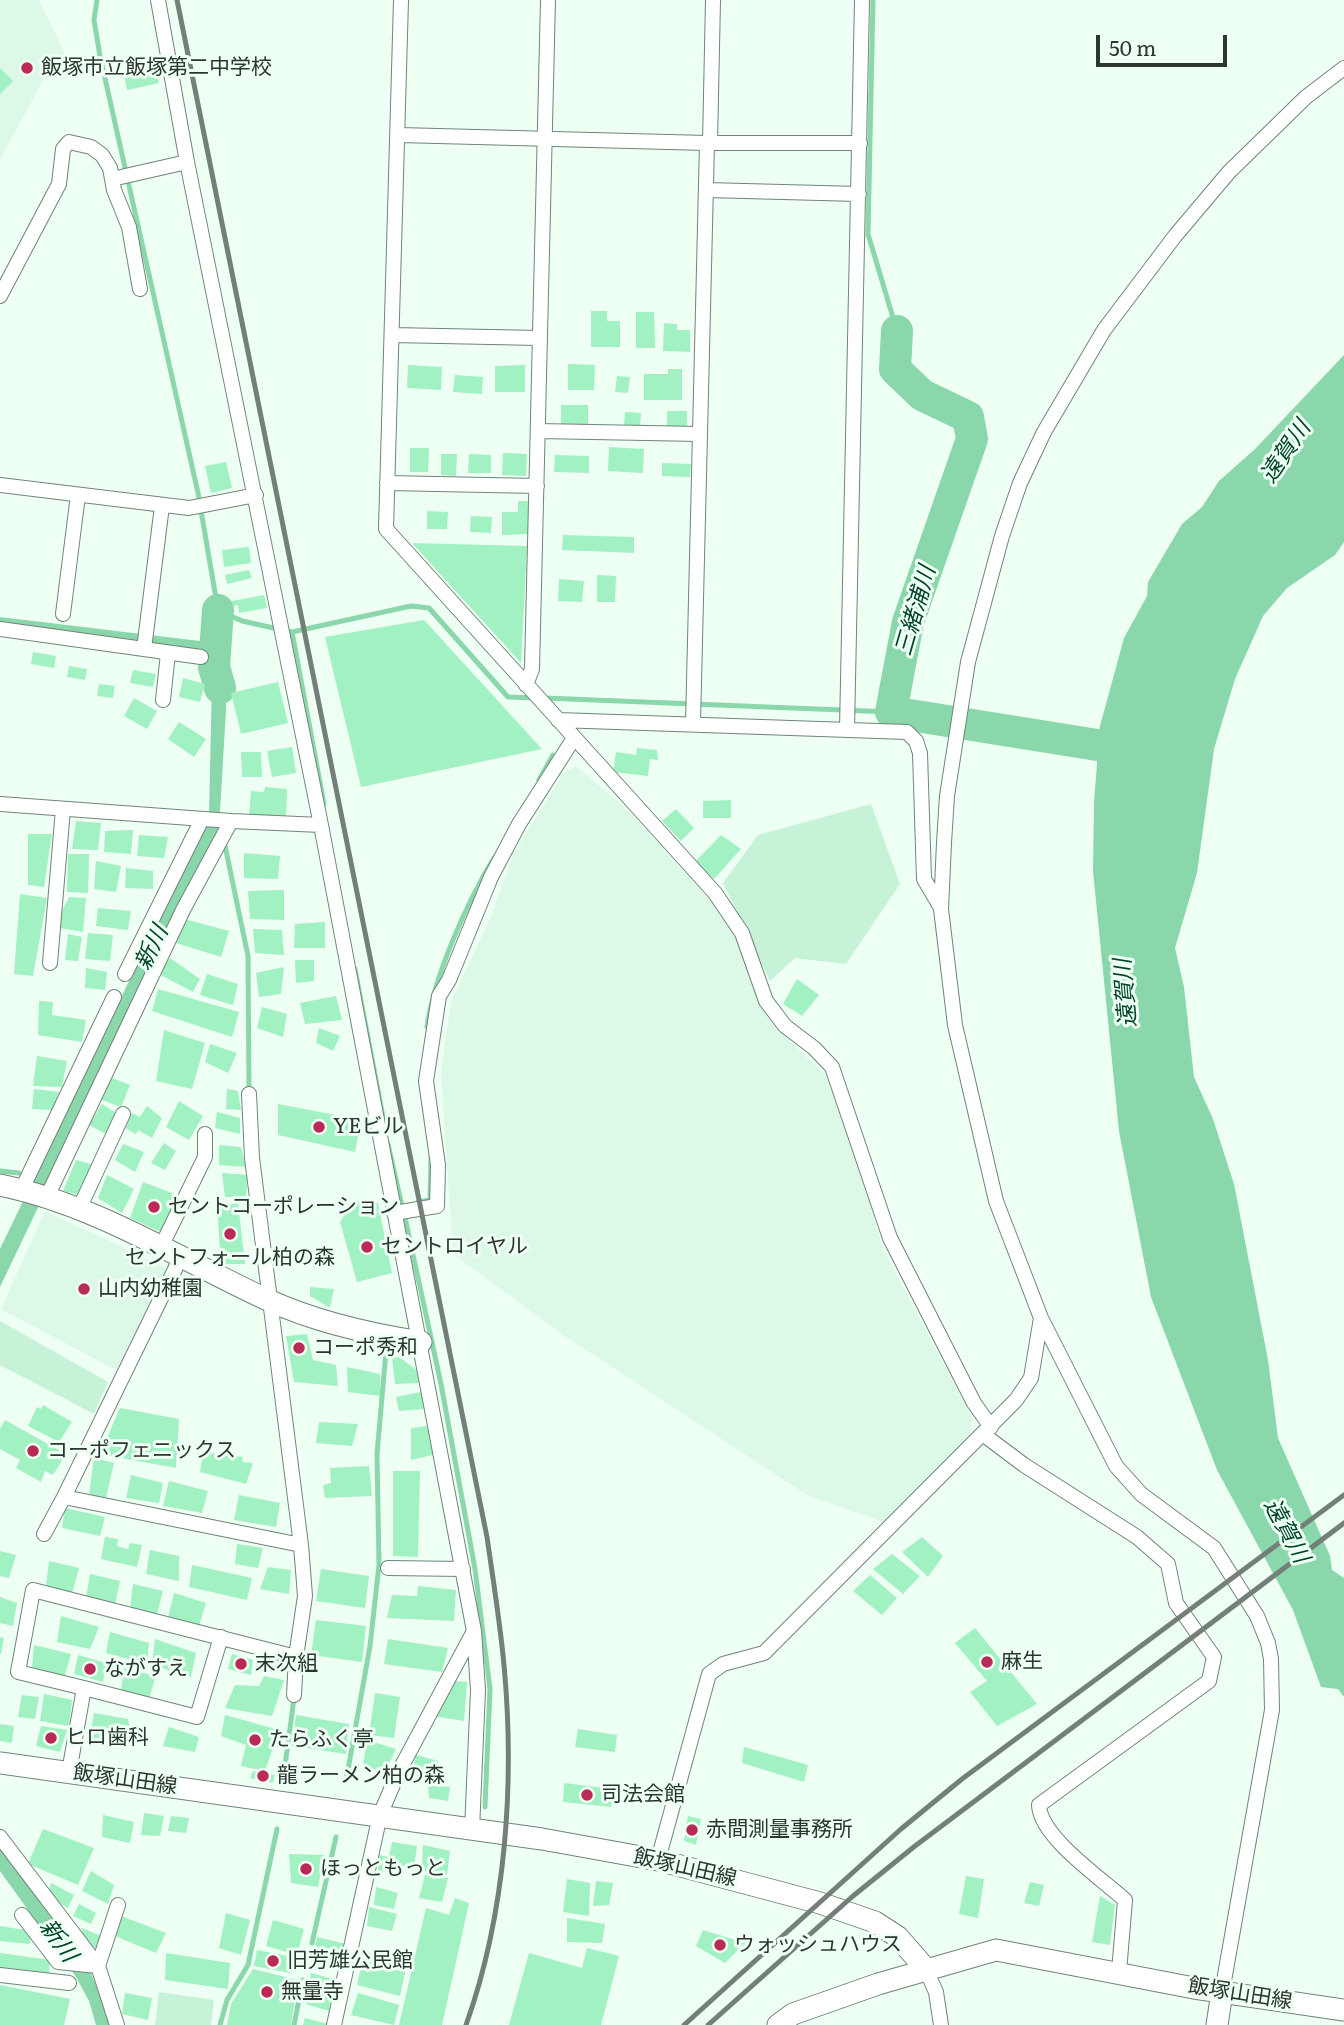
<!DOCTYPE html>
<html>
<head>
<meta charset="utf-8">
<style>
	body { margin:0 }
	#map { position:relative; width:1344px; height:2025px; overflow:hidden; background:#eefff4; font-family:Literata,serif }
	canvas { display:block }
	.scale { position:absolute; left:1096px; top:35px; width:131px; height:32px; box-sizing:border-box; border:4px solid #2d3530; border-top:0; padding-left:9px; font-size:21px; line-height:24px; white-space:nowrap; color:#2d3530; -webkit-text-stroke:5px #eefff4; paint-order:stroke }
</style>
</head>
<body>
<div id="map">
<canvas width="1344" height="2025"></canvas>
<div class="scale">50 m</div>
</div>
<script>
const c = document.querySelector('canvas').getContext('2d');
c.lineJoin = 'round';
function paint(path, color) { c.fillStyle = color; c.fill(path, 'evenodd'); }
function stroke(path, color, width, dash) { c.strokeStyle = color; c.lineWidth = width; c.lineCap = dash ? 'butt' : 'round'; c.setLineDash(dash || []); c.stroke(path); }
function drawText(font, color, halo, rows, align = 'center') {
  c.font = font + ' Literata,"Noto Sans JP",serif'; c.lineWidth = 6; c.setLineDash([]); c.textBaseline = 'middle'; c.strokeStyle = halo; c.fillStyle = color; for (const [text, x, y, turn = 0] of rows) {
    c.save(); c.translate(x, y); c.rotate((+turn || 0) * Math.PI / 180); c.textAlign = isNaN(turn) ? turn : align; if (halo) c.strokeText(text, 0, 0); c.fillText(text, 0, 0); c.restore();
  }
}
const built = new Path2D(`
	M0,0H39L65,54L42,82L0,160Z
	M576,766L624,807L713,903L736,936L769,1020L826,1076L866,1187L883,1249L972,1418L968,1441L886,1523L807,1495L563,1335L453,1254L441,1072L451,1002L491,917L515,851L563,774Z
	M45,1211L168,1269L116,1370L1,1309Z`);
const green = new Path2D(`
	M871,804L900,884L846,964L795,958L770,981L723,883L758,835Z
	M0,1321L108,1382L94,1414L0,1365Z
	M159,1992L214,2000L211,2025H155Z`);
const water = new Path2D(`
	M1344,355V542L1335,555L1287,588L1263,616L1235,679L1214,749L1197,873L1175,948L1184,987L1194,1077L1213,1119L1234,1184L1268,1360L1278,1438L1330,1556L1332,1570L1344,1578V1697L1338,1689L1321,1687L1293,1610L1217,1470L1151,1297L1119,1131L1093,871L1094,802L1100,726L1124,638L1147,596L1148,582L1182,524L1202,507L1219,481L1255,449Z
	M0,617L208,642L218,648L219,676L226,685V710L219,829L0,1287V1249L209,815L212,678L208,651L0,624Z
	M0,1847L90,1971L113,2025H96L89,2001L76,1977L0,1871Z`);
const stream = new Path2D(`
	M97,0L94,20L100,56L198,493L218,610L242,621L292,632L411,606L429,608L508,697L535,698
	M873,0L868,234L897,331
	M292,632L324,804
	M545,698L891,712
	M539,780L553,755
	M224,841L248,956L249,1091
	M355,969L383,1117
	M427,1027C434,976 467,902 494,858
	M388,1144L402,1206
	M0,1171L19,1173
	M418,1202L430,1200L431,1158
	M404,1213L441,1384L475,1569L490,1689L485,1807
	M283,1781L294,1698
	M346,1781L370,1646L379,1565L377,1454L387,1340
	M312,1943L336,1837
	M220,2025L227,2000L248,1965L277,1829
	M294,2025L303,1980`);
const river = new Path2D(`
	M897,331L895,369L922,395L968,417L972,439L908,622L891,712L1116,748
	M218,610L214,667L220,688`);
const building = new Path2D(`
	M155,64L159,83L127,90L123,71Z
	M0,68L13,81L0,94Z
	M591,311H607V321H620V347H591Z
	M636,312H654L655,348H636Z
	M664,323L677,324V330H690V352L663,351Z
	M568,364L595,365L594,390H568Z
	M408,365L442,367L441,390L407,388Z
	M525,365V392H495V366Z
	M668,369H682V400H644V374H668Z
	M455,375L483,377L482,394L453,392Z
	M617,376L630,377L628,393L615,392Z
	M561,405H588V425H561Z
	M667,411H687V426H667Z
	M625,412L641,413L640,428L624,427Z
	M609,447L644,449L643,473L608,471Z
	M410,448H429L428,472H410Z
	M503,453L527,454L526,476L502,475Z
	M441,454H457L456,476L441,475Z
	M469,454L491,455V473H468Z
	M555,455L589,456V473L554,472Z
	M226,462L232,488L211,493L205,466Z
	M662,463L691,464L690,477L662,476Z
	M518,501H528L529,534L502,535V512H518Z
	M427,511L448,512L447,529H427Z
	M471,516L492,517L491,533L470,532Z
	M563,535L634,537V553L562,550Z
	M412,543L527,546L521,663Z
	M249,547L251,563L224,567L222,550Z
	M249,570L252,578L227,584L225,575Z
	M597,575L616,576L615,602H597Z
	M559,579L584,581L582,602L558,601Z
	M264,595L267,608L239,613L238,605L233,606L232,601Z
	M424,620L542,749L361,787L325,637Z
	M33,652L56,656L54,668L31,664Z
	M69,666L87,669L85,680L67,677Z
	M133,670L156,674L153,687L130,683Z
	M183,678L205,684L200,702L179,697Z
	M278,682L288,723L241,734L231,693Z
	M99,684L115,686L113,698L97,696Z
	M134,698L157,711L147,729L124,716Z
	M179,722L206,739L194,757L168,739Z
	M292,747L296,773L272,777L267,751Z
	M637,748L657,750L658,760L650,759L648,776L613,772L616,752L636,755Z
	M241,752H261L262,777H242Z
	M265,787L287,789L286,818L249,816L251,791L264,792Z
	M731,800V818H703V801Z
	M676,809L694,828L681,841L662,821Z
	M76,821L101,823L98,850L72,849Z
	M133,830L131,854L104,852L105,831Z
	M28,834H52L44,887L28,885Z
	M139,835L168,837L164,858L137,856Z
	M721,835L741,849L714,879L694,863Z
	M244,853L280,856L278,879L244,878Z
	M68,854H89L88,893L67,892Z
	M96,861L121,866L116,892L94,889Z
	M126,868L153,871V889L125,888Z
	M284,890V920L250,919L248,891Z
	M20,894L47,898L33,976L14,974Z
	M69,897L86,898L83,932L60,928L58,919Z
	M98,908L131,911L128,930L96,926Z
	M184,919L229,931L221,957L176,943Z
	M325,922V948H294L295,924Z
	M253,929L282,930L284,955L255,953Z
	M88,933L113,935L110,961L85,959Z
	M68,934L82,937L78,961L65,960Z
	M170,958L200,979L193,992L159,974Z
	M295,960H314V981L296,983Z
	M284,967L281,994L259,997L256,973Z
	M86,968L107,972L105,990L85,988Z
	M207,974L238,984L233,1005L200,995Z
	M797,979L819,995L802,1016L783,1004Z
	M158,989L239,1012L232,1037L152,1011Z
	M336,996L342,1020L305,1024L300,1003Z
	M39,1001L53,1002L52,1015L86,1020L82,1042L38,1035Z
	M262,1007L287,1014L283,1037L257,1028Z
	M319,1028L340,1036L333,1051L316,1043Z
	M164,1030L205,1043L192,1089L156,1081Z
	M210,1044L237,1053L228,1073L205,1062Z
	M37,1056L67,1061L62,1087L33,1086Z
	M112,1078L130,1085L121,1107L102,1100Z
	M34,1089L59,1092L52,1110L32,1109Z
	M227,1089L238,1091L241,1110L226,1109Z
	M179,1101L203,1116L189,1140L166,1127Z
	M102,1104L118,1114L108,1135L89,1125Z
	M278,1104L361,1120L355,1152L278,1135Z
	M147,1106L162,1118L152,1138L138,1130L136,1134L125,1128L132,1113L140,1117Z
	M217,1112L240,1118V1134L215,1128Z
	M164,1143L176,1151L165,1170L151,1163Z
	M123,1144L144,1152L135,1172L115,1160Z
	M219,1145L241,1147L246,1167L219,1165Z
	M76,1160L94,1165L79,1195L63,1191Z
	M222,1173L248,1175L246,1197H225Z
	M107,1175L134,1189L122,1213L98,1198Z
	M143,1182L180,1196L163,1233L130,1218Z
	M353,1201L378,1203L392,1273L357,1282L340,1222Z
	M238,1203L245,1264H221L217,1205Z
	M310,1287L334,1289L330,1308L310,1296Z
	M307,1334L313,1360L336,1365L338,1386L294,1382L286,1336Z
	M399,1357L418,1371L419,1383L395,1384L392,1358Z
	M347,1367L380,1374V1396L348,1392Z
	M421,1392L424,1409L399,1411L396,1397Z
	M43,1405L72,1422L59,1442L28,1426L37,1407L41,1409Z
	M120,1408L179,1419L176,1468L100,1454Z
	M5,1420L66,1454L53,1475L45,1471L41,1482L16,1468L20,1460L0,1449V1429Z
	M319,1422L358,1424L352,1446L316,1443Z
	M427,1426L433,1455L411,1460V1428Z
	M203,1452L243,1457L242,1462L253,1463L246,1484L200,1472Z
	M94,1458L114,1463L106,1498L89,1495Z
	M369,1466L372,1496L325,1498L323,1485L331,1483L330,1468Z
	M393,1471H420L418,1557L393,1556Z
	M131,1475L163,1483L159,1503L126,1498Z
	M169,1481L208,1491L202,1513L163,1506Z
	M239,1495L280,1503L276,1527L234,1520Z
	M65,1508L105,1517L100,1536L62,1528Z
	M105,1537L118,1539L117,1546L128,1549L130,1543L142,1545L137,1567L101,1559Z
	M922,1537L943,1556L928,1577L902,1552Z
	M237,1544L263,1548L258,1568L235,1564Z
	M150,1550L179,1556V1581L146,1574Z
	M0,1551L16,1555L9,1578L0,1576Z
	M892,1554L920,1576L903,1594L873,1569Z
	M49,1561L79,1568L72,1593L46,1585Z
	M192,1565L252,1578L247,1600L189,1587Z
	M268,1567L291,1570L289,1594L260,1589Z
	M321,1569L369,1576L365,1608L316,1601Z
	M90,1574L120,1581L115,1604L86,1597Z
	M870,1575L897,1598L882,1615L853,1591Z
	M133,1584L163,1591L157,1614L130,1609Z
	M418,1586L456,1590L454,1621L387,1618L392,1595L417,1596Z
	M174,1593L206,1603L199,1626L168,1618Z
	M0,1597L17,1603L13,1626L0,1623Z
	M61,1616L99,1627L90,1649L57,1642Z
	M316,1620L366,1626L362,1662L311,1655Z
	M975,1628L1037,1704L997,1726L970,1692L987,1681L955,1643Z
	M110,1632L149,1643L147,1664L106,1653Z
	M0,1637L4,1638L1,1654H0Z
	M155,1639L196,1653L191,1677L152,1665Z
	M388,1639L448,1648L442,1672L384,1664Z
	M34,1645L71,1654L64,1678L32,1667Z
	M232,1654L253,1660L251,1675L228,1669Z
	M78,1655L106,1663L103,1682L74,1674Z
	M124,1668L156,1676L149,1698L121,1690Z
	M264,1676L284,1680L272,1716L225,1708L235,1685L259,1686Z
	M455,1681L467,1682L464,1721L433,1716Z
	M375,1693L400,1697L394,1738L369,1735Z
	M44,1694L72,1700L69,1726L40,1721Z
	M22,1695L39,1697L35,1719L18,1717Z
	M94,1713L128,1719L130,1730L136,1731L133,1745L90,1737Z
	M225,1715L279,1730L265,1771L241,1766L246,1745L221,1736Z
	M296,1715L349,1724L346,1754L292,1746Z
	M0,1724L14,1726L12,1743L0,1741Z
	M41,1726L67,1730L60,1752L36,1746Z
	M169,1727L199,1737L195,1752L163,1746Z
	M578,1729L617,1735L615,1752L575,1747Z
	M367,1740L396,1749L385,1772L363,1766Z
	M744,1747L808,1765L804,1782L742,1763Z
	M416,1755L438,1761V1774L412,1771Z
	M253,1771L275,1775L273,1783L250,1778Z
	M564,1783L612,1789L611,1807L563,1802Z
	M428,1785L450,1787L448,1801L429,1798Z
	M144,1813L164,1816L160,1836L141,1835Z
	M103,1815L134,1822L130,1843L102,1837Z
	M171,1816L189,1818L186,1833L168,1831Z
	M688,1816L701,1819L696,1845L684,1841Z
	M43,1829L94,1848L78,1885L28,1864Z
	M392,1842L417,1846L414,1867L394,1865L392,1872L378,1871L379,1855L389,1857Z
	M423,1845L450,1851L447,1875L422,1871Z
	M289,1854L324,1855L318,1887L291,1883Z
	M91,1871L114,1885L108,1904L82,1891Z
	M425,1875L448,1878L442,1902L419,1898Z
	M966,1876L984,1879L978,1918L959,1914Z
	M567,1879L590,1883L589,1916L563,1912Z
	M596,1881L613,1883L609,1905L593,1906Z
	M1030,1882L1044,1885L1039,1906L1024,1903Z
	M51,1883L74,1895L68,1908L48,1896Z
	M376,1887L398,1893L394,1909L374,1905Z
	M1100,1896L1115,1905L1110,1945L1092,1942Z
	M455,1898L469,1903L442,2025H399L426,1908L449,1915Z
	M79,1904L96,1913L91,1924L73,1916Z
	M369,1907L397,1914L392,1931L367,1926Z
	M226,1913L250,1920L241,1955L219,1948Z
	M121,1916L166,1933L156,1953L115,1936Z
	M567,1918L605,1924L602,1943L567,1942Z
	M273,1920L304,1929L297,1955L266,1946Z
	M0,1926L31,1931L30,1944L0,1941Z
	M82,1928L101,1936L98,1949L81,1940Z
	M703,1930L745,1943L725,1963L696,1946Z
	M317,1937L346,1944L341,1962L313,1958Z
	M587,1948L619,1956L601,2025H509L529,1953L582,1968Z
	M257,1950L293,1957L290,1973L254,1966Z
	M0,1953L50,1960L49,1973L0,1967Z
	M166,1953L230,1963L228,1989L165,1980Z
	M364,1954L407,1963L400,1996L357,1985Z
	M253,1969L298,1980L291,2025H227L231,2004Z
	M311,1973L333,1979L329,2011L306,2004Z
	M0,1985L70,1999L64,2025H0Z
	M125,1993L152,1998L148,2020L122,2014Z
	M358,1993L399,2005L394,2025L351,2015Z
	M305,2018L328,2024V2025H303Z`);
const street = new Path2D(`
	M158,0L187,162L321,825L474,1631L478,1690L472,1830
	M401,0L386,529L715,893L742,933L766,1001L785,1026L814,1048L832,1067L890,1238L974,1403L991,1427
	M399,135L707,143H860
	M710,143L713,0
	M112,179L187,162
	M706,190L859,194
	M0,296L59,184L63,149L69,142L91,147L102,155L110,168L114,190L129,227L140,289
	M392,335L540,338
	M538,431L700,434
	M387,483L537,486
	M0,485L189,508L256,495
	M63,614L78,495
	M0,629L201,657
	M144,649L162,506
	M526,685L532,669L548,0
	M163,700L168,653
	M558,720L907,732L916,741L920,753L924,879L941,908
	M693,724L707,143
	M847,729L862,0
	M0,804L231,821L321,825
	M50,963L63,809
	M125,974L202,819
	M22,1189L114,997
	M47,1197L183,910L231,821
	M80,1207L123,1114
	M394,1213L437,1206L438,1165L426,1081L439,996L449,980L491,877L519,824L574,738
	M161,1247L205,1157V1134
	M984,1435L1024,1465L1137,1537L1168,1564L1176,1603L1214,1657L1209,1681L1039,1805C1040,1837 1102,1879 1125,1900L1119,1972
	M64,1497L181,1257
	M44,1534L64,1497L301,1545
	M388,1568L463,1569
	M84,1688L197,1717L221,1637
	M294,1695L296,1657
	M69,1772L84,1688L18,1672L33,1590L296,1657L305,1596L301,1545L252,1158L249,1094
	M0,1837L98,1966
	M658,1860L709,1674L723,1664L764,1653L1016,1400L1031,1378L1041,1318
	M22,1915L58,1962L98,1966L117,2025
	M98,1966L118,1905
	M925,1968L936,1992L941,2025
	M0,1975L69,1983
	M1222,1992L1272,1710L1271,1659L1268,1643L1257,1616L1214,1548L1141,1494L1116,1466L1041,1318L996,1201L955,1025L941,909L944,843L947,796L968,662L1002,536L1020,483L1044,432L1104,330L1175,236L1229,172L1306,97L1344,68
	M334,2025L380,1815L398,1773L474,1631`);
const secondary = new Path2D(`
	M0,1185C97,1205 179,1259 268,1300C316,1322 369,1334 421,1342
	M0,1763L542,1839L658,1860L820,1903L875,1922L898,1937L925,1968
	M778,2025L793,2014L878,1984L996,1950L1194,1988L1344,2010
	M1217,2025L1222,1992`);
const rail = new Path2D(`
	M177,0L487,1537C493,1579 500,1622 504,1665C515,1783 506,1913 466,2025
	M684,2025L901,1829L962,1779L1344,1495
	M708,2025L853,1896L915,1846L1344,1523`);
const markers = [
	[27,68,7,"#b92a57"],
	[319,1127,7,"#b92a57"],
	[154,1207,7,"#b92a57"],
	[230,1234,7,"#b92a57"],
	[367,1247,7,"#b92a57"],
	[84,1289,7,"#b92a57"],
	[299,1348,7,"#b92a57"],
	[33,1451,7,"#b92a57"],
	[987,1662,7,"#b92a57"],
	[241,1664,7,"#b92a57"],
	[90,1669,7,"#b92a57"],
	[51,1738,7,"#b92a57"],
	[255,1740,7,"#b92a57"],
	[263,1776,7,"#b92a57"],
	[587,1795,7,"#b92a57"],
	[692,1830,7,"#b92a57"],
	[306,1869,7,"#b92a57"],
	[720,1945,7,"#b92a57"],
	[273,1961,7,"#b92a57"],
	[267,1992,7,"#b92a57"]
];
const poiNames = [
	["飯塚市立飯塚第二中学校",41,68],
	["YEビル",333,1127],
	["セントコーポレーション",168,1207],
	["セントロイヤル",381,1247],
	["セントフォール柏の森",230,1258,"center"],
	["山内幼稚園",98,1289],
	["コーポ秀和",313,1348],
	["コーポフェニックス",47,1451],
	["麻生",1001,1662],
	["末次組",255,1664],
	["ながすえ",104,1669],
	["ヒロ歯科",65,1738],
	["たらふく亭",269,1740],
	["龍ラーメン柏の森",277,1776],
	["司法会館",601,1795],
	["赤間測量事務所",706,1830],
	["ほっともっと",320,1869],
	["ウォッシュハウス",734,1945],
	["旧芳雄公民館",287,1961],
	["無量寺",281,1992]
];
const streetNames = [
	["飯塚山田線",125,1780,8],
	["飯塚山田線",685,1868,13],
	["飯塚山田線",1240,1994,9]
];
const waterNames = [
	["遠賀川",1286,452,-56],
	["三緒浦川",916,611,-74],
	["新川",152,948,-64],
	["遠賀川",1126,993,-95],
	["遠賀川",1286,1531,62],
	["新川",58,1941,54]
];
paint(built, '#dcf8e6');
paint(green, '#c6f3d7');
paint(water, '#89d7aa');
stroke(stream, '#89d7aa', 5);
stroke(river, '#89d7aa', 32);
paint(building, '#a1f1c2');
stroke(street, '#718478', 16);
stroke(secondary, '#718478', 23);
stroke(street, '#fff', 14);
stroke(secondary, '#fff', 21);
stroke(rail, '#747f78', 5);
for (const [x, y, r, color] of markers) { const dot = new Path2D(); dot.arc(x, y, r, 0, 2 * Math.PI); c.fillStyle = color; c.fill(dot); stroke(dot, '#eefff4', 2.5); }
drawText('21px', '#2d3530', '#eefff4', poiNames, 'left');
drawText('21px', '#2d3530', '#eefff4', streetNames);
drawText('italic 23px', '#034528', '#eefff4', waterNames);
</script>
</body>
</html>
